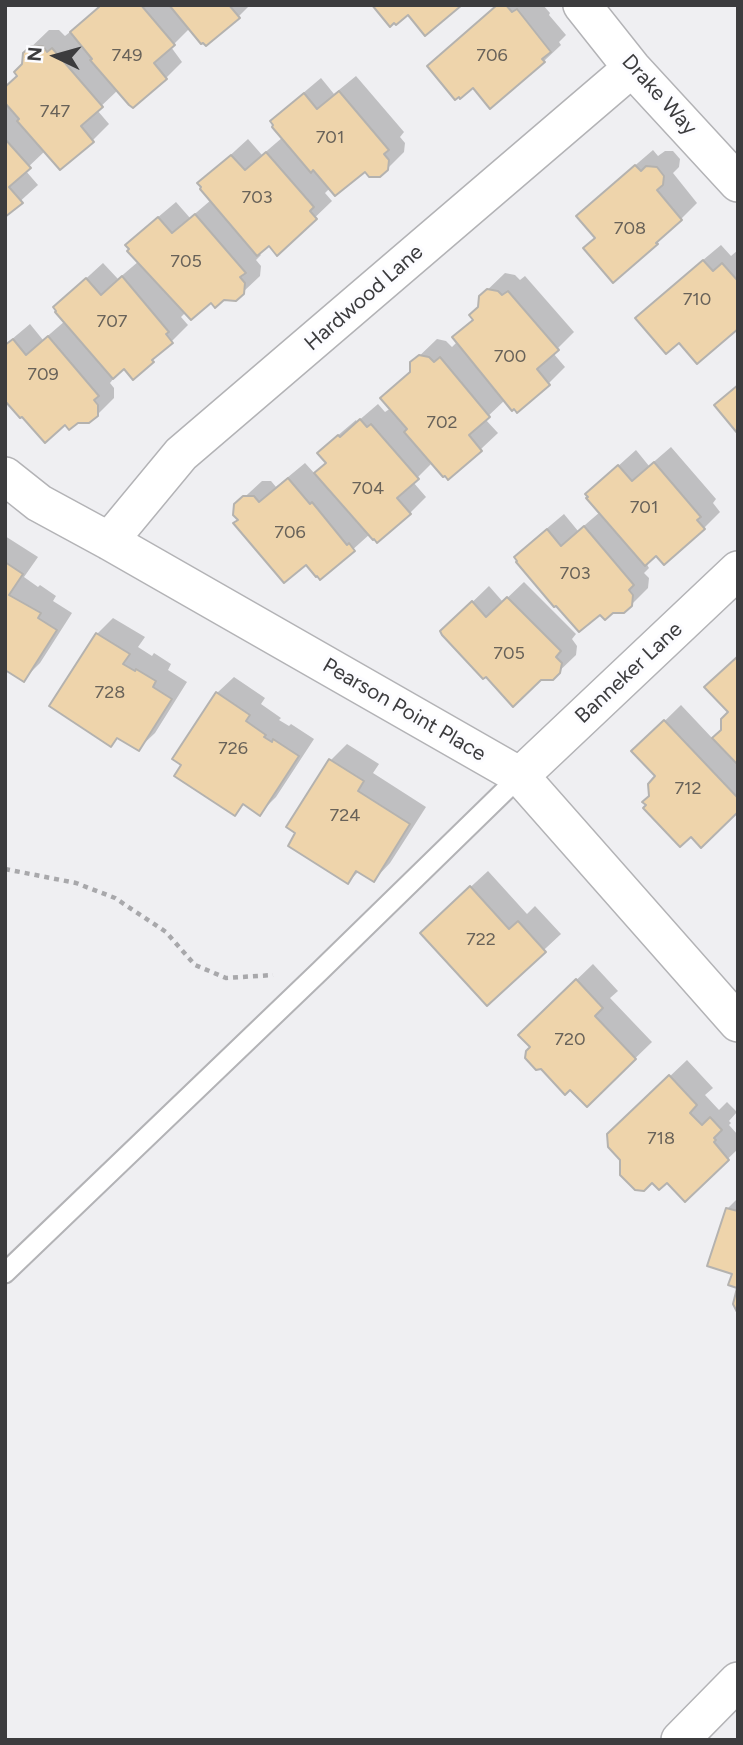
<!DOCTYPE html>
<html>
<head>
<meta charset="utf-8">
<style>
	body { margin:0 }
	#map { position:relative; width:743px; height:1745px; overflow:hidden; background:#efeff2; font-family:Figtree,sans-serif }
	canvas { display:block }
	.frame { position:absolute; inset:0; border:7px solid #3c3c3e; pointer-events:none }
	.north { position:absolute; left:21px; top:21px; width:70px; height:70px; -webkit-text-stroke:5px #fcfcff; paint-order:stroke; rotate:275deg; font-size:19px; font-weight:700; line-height:28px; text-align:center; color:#3c3c3e }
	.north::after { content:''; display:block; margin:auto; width:24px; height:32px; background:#3c3c3e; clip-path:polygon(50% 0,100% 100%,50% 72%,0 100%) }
</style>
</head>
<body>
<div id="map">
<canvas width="743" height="1745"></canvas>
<div class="frame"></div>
<div class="north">N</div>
</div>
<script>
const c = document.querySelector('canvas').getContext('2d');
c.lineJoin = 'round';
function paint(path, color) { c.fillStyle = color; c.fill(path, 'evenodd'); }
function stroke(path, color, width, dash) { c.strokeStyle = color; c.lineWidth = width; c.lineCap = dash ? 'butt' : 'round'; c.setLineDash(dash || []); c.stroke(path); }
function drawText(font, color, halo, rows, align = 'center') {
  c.font = font + ' Figtree,sans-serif'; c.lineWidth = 6; c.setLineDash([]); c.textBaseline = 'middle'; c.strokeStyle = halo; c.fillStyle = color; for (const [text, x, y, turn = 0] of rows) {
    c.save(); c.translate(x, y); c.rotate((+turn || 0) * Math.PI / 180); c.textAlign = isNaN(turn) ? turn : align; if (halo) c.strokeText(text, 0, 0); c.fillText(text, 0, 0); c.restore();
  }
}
const shadow = new Path2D(`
	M100,5H250L238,17L190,28L171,47L182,62L166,78L118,90L97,110L109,124L93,140L60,168L45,151L25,170L38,185L5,215V88L19,75L24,64L25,53L49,30H59L65,36L70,32L71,34Z
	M497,5H543L550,13L549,15L566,35L559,42L561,45L544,61L473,86L429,66L445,50Z
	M356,76L404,132L400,137L405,143L404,152L387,169H365L330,188L325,193L332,201L277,254L269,244L259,253L261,255L256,260L261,266L260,276L242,293L211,301L186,312L181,317L188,325L153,360L133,377L124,367L113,377L114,378L110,383L114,388V398L97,415L65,423L5,398V345L30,324L43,340L65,321L55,307L103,263L118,279L139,261L127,245L144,229L176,202L190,218L211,200L200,183L248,139L262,155L283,137L273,122L289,105L321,78L334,94Z
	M653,150L658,156L665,151H673L680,159L679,167L673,173L697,203L657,243L613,281L597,237L595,200Z
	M721,245L731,256L738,250V327L679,341L637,318L654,301Z
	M505,273L515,275L520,280L525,276L574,332L553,353L565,367L549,383L517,410L505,400L485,419L498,433L481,449L448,477L433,462L413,482L426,497L410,513L370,534L321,578L306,563L239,519L236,505L262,481H271L276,487L305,463L315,474L328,462L336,437L356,420L357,422L378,404L385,412L391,408L383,398L412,371V363L437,339L446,341L452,347L458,341L455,337L474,318L480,306V297Z
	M671,447L716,499L713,503L720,512L704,528L656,554L646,563L649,568L644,573L649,578L648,588L631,605L516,557L532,541L564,514L578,531L600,512L587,494L636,450L649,466Z
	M5,536L38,557L24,577L38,587L40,585L56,596L53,601L72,613L40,663L23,680L5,668Z
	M524,582L576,634L572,639L577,646L576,655L552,678L459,615L489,586L503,602Z
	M113,618L145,637L138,647L152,656L154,653L171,664L168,670L187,682L155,733L138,749L119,737L111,745L97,634Z
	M738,657V810L650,796L658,776L634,751L681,705L713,739L722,730L730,712L707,687Z
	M234,677L265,698L261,704L281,718L279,720L289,726L291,724L314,739L276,797L260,813L245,803L234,814L217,693Z
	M347,744L379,764L373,773L426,807L390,863L374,880L359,871L348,882L331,760Z
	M488,871L527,914L535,906L561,934L487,1003L438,917Z
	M593,964L618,991L610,998L652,1042L587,1105L532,1047L537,1018Z
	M687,1060L713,1088L705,1095L719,1110L727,1102L737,1112L729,1121L731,1123L729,1125L738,1135V1149L685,1200L626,1118Z
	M738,1198V1286L734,1273L727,1209Z`);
const building = new Path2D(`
	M98,5H141L175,45L154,63L167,79L133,108L129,105L90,60L92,59L70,32L99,7Z
	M169,5H229L240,18L206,46L203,43L201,44Z
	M372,5H462L425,36L408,15L396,25L394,23L390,27Z
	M497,5H506L512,12L517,9L551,52L542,59L545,62L490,109L473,88L460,99L459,97L455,100L427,66Z
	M31,46H43L47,52L52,48L103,107L81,126L94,142L60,170L17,121L19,119L5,103V87L17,76L14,72L22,64L23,53Z
	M339,91L389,150L384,154L389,160L388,170L380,177H369L365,172L335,196L313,170L311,173L272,127L273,125L270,121L304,93L317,109Z
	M5,139L31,168L9,187L23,203L5,217Z
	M266,152L314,207L310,211L317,219L277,256L269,246L257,256L200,189L201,187L197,183L231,155L245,170Z
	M635,165L641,171L646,166L657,167L664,176L663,185L657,190L682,220L656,243L658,244L613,283L583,248L595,238L576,216Z
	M195,214L246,273L240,277L245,283L244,294L236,301L224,300L215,308L211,303L191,320L127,251L129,249L125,245L158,217L172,233Z
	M703,260L713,271L722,263L738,281V329L697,364L679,343L666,354L635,318Z
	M122,276L169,332L166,334L173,343L152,360L154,362L133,380L124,369L113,379L55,312L56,311L53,307L86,278L101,295Z
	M487,289L498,291L502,295L508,291L559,350L537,369L550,385L517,413L514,409L512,411L452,337L473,320L469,315L478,307L479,296Z
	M48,336L99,396L94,400L98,405V416L89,423H78L69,430L65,425L45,443L22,417L20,418L5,401V345L13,339L26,355Z
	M419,355L429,357L434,362L440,357L490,417L469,435L482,451L448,480L445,476L443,477L404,432L407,429L380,398L410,372V362Z
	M738,385V434L714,405Z
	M360,419L367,427L371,424L419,479L397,498L411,514L377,543L374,539L373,540L314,473L326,463L317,453L338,435L340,437Z
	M654,462L701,517L697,520L705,529L664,565L656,556L645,566L586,498L588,497L585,494L618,465L632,481Z
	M288,478L310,504L312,502L347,545L349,543L355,551L320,580L317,576L316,577L306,565L284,583L233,523L238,520L233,515L234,504L243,496H254L259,502Z
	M584,526L634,585L629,590L633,595L632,606L624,613H613L605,620L600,615L579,632L556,606L554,607L516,562L517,561L514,557L547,529L561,546Z
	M5,562L23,574L9,595L41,613L38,618L57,630L24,682L5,670Z
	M507,597L561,651L556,657L562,663L560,673L553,680H541L513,707L486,677L483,679L442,635L440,631L472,601L486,617Z
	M96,633L130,654L123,664L135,671L136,669L156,681L153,687L172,699L139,751L117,738L111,747L49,706Z
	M737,657L738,658V765L712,738L721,730V719L728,712L704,687Z
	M216,692L250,715L246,721L266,735L264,737L272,742L273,739L299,756L260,816L243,804L235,816L174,776L181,765L172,759Z
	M664,720L738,798V812L701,848L691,837L680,847L643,808L646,805L642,802L649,796L648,784L655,776L631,751Z
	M329,759L364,781L358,791L410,824L374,882L356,871L348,884L288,846L295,833L286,827Z
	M470,886L509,929L518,921L546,952L487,1006L420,933Z
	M576,979L603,1008L595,1016L636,1059L587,1107L570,1090L565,1095L541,1069L536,1070L525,1058L526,1051L530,1047L518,1035Z
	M669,1075L697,1105L690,1113L702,1125L710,1117L722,1130L714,1138L716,1140L714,1142L729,1160L685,1202L667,1183L659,1190L652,1183L644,1191L635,1190L620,1175V1160L608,1147L607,1134Z
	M726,1208L738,1211V1314L733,1304L737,1288L728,1285L732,1274L707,1266Z`);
const path = new Path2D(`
	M5,869L76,883L115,898L166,932L195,965L226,978L273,975`);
const lane = new Path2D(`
	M5,1273L320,971L520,776`);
const street = new Path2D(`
	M582,5L632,68L738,183
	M5,476L39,503L109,541L520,776L738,1023
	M109,541L181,454L632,68
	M520,776L738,570
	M680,1740L738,1681`);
const numberNames = [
	["749",127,56],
	["706",492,56],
	["747",55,112],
	["701",330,138],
	["703",257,198],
	["708",630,229],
	["705",186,262],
	["710",697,300],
	["707",112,322],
	["700",510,357],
	["709",43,375],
	["702",442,423],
	["704",368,489],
	["701",644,508],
	["706",290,533],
	["703",575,574],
	["705",509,654],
	["728",110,693],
	["726",233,749],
	["712",688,789],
	["724",345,816],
	["722",481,940],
	["720",570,1040],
	["718",661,1139]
];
const streetNames = [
	["Drake Way",659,95,48],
	["Hardwood Lane",364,298,-41],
	["Banneker Lane",629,673,-43],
	["Pearson Point Place",404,710,30]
];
paint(shadow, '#0003');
paint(building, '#eed4ab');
stroke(building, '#b4b2af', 2);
stroke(lane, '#b3b3b6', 23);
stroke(street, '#b3b3b6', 40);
stroke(path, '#a8a8ab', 4.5, [5, 5]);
stroke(lane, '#fff', 19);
stroke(street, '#fff', 37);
drawText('18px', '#686259', null, numberNames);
drawText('21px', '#3c3c3e', '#fcfcff', streetNames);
</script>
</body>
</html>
